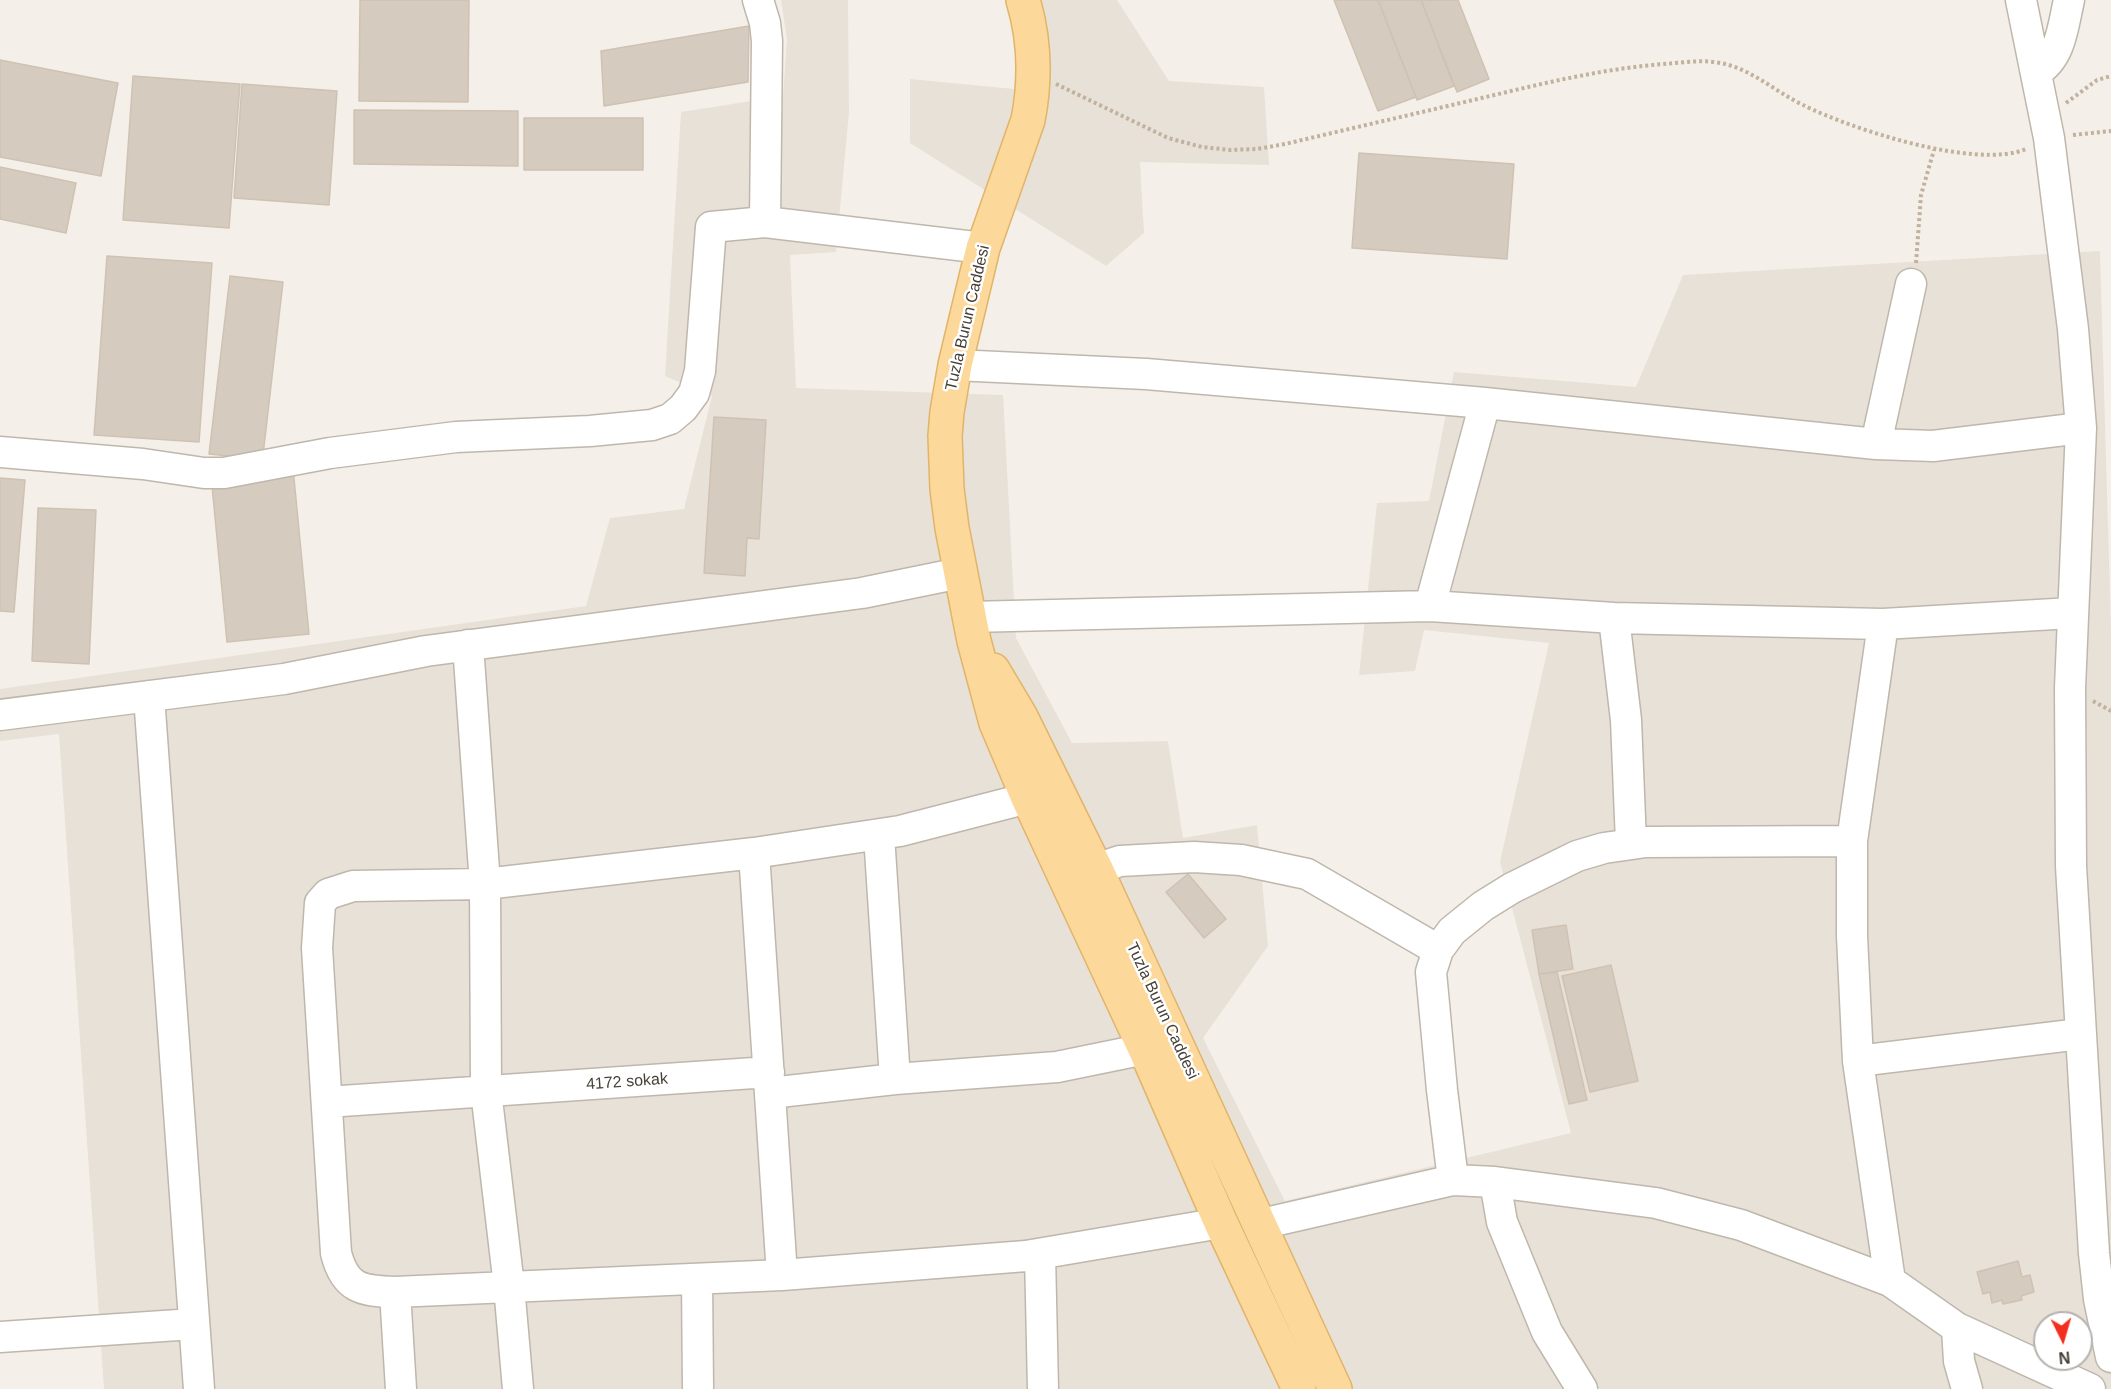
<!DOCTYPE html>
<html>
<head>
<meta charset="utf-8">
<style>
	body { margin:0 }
	#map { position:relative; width:2111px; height:1389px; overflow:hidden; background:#f4f0e9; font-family:Arial,sans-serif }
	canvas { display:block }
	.north { position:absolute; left:2033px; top:1311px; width:60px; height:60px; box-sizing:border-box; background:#fff; border:2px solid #b5b3af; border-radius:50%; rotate:175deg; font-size:16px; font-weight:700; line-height:24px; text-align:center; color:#474037 }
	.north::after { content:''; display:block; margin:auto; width:21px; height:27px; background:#f52f1f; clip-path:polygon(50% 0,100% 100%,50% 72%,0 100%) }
</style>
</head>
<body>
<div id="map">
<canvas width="2111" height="1389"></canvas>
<div class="north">N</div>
</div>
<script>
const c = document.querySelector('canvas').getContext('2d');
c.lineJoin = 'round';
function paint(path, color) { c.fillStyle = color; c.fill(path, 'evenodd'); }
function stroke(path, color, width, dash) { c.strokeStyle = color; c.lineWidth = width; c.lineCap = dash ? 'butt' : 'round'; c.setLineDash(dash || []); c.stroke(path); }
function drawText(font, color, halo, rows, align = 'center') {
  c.font = font + ' Arial,sans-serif'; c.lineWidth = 5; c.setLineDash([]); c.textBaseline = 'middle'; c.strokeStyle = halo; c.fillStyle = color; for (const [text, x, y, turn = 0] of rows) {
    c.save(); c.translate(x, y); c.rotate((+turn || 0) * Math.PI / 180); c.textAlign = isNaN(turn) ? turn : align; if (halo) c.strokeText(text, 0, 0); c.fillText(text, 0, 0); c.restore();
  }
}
const residential = new Path2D(`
	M781,0H848L849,112L836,252L790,255L796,388L1003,395L1016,638L1072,743L1168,741L1183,838L1257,825L1268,946L1203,1038L1285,1201L1571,1133L1500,862L1549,643L1424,630L1415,671L1359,675L1377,503L1429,501L1454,372L1636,387L1683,275L2100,251L2111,630V1389H104L59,734L0,741V689L586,606L610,518L684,509L712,396L665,376L681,112L783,96L787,40ZM2045,1323H2081V1359H2045Z
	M1005,0H1117L1169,81L1264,87L1269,165L1140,162L1144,233L1106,266L910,143V79L1014,89L1017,24Z`);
const building = new Path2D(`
	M360,0H469L468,102L359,101Z
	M1334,0H1378L1416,97L1378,111Z
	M1378,0H1421L1454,86L1417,100Z
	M1421,0H1458L1489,79L1457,92Z
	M749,26L748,82L604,106L601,51Z
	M0,60L118,83L101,176L0,157Z
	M133,76L240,84L229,228L123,220Z
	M242,84L337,91L329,205L234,198Z
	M354,110L518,111V166L354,164Z
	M524,118H643V170H524Z
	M1359,153L1514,164L1507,259L1352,248Z
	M0,167L76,183L66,233L0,219Z
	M107,256L212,263L199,442L94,435Z
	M230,276L283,282L263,455L247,458L209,454Z
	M714,417L766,420L759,539L747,538L745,576L704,573Z
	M293,468L309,634L227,642L212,486Z
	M0,478L25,480L14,612L0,611Z
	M38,508L96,510L89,664L32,661Z
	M1188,874L1226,919L1204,938L1166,892Z
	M1566,925L1573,969L1539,974L1532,930Z
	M1611,965L1638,1081L1590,1092L1562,976Z
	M1557,972L1587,1100L1569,1104L1539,974Z
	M2018,1261L2022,1277L2030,1275L2034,1292L2021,1296L2022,1300L2003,1304L2002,1300L1992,1303L1990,1292L1983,1294L1977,1272Z`);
const path = new Path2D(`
	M1056,84L1168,138L1202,147L1230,150L1257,149L1285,144C1361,126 1436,109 1511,91C1562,79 1612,68 1664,64C1680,63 1697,60 1714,62C1749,66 1772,90 1803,105C1851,129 1976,170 2026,149
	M2066,103L2097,80L2111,76
	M2073,135L2111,131
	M1916,263L1921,195L1934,150
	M2093,701L2111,711`);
const minor = new Path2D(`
	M758,0L765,23L767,41L765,222
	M2021,0L2049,138L2073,329L2081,428L2070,688L2071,866L2094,1253L2099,1299L2111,1357
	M2036,72C2061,58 2063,26 2069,0
	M955,365L1146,374L1485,403L1876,444L1933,446L2081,428
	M1876,444L1911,284
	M0,452L143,464L204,473H224L330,453L456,437L590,431L652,425L670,419L683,408L694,393L700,371L711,227L765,222L983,248
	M1430,606L1485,403
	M969,617L1430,606L1614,618L1883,624L2072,613
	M1614,618L1626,720L1631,843
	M1883,624L1852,841V936L1858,1061L1890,1281
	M468,645L485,884L486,1091L509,1286L518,1389
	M149,696L199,1389
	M0,715L284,679L426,651L862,593L960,573
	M1028,798L900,831L754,853L485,884L353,886L328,894L320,903L317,948L336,1253C345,1289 362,1291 395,1292L782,1275L1026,1256L1221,1223
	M879,835L895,1079
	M754,853L782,1275
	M1096,869L1120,861L1194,857L1241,860L1307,874L1438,950
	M1858,1061L2080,1034
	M770,1093L895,1079L1057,1067L1145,1049
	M327,1102L769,1072
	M1453,1180L1442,1090L1431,972L1438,950L1452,931L1483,906L1512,888L1577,856L1604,848L1646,842L1852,841
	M1495,1182L1502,1222L1547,1332L1582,1389
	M1261,1224L1453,1180L1495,1182L1656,1203L1741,1225L1890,1281L1957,1328L2090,1389
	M1040,1254L1043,1389
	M697,1279L698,1389
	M395,1292L401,1389
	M1957,1328L1959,1361L1967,1389
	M0,1337L193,1324`);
const major = new Path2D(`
	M1023,0C1035,40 1036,79 1028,120L983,248L955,365L947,412L945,436L947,489L952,528L974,641L996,723L1028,798L1145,1049L1221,1223L1299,1389
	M993,670L1021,717L1096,869L1335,1389`);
const streetNames = [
	["Tuzla Burun Caddesi",968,318,-77],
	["Tuzla Burun Caddesi",1162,1011,65],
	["4172 sokak",627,1082,-4]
];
paint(residential, '#e8e1d7');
paint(building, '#d5cbbe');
stroke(building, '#d0c2b2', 1.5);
stroke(minor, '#bfb7ab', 33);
stroke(major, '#e1b469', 36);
stroke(path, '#c1b19d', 4, [3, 3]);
stroke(minor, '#fff', 30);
stroke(major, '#fcd99a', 33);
drawText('16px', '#474037', '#fff', streetNames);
</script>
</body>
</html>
